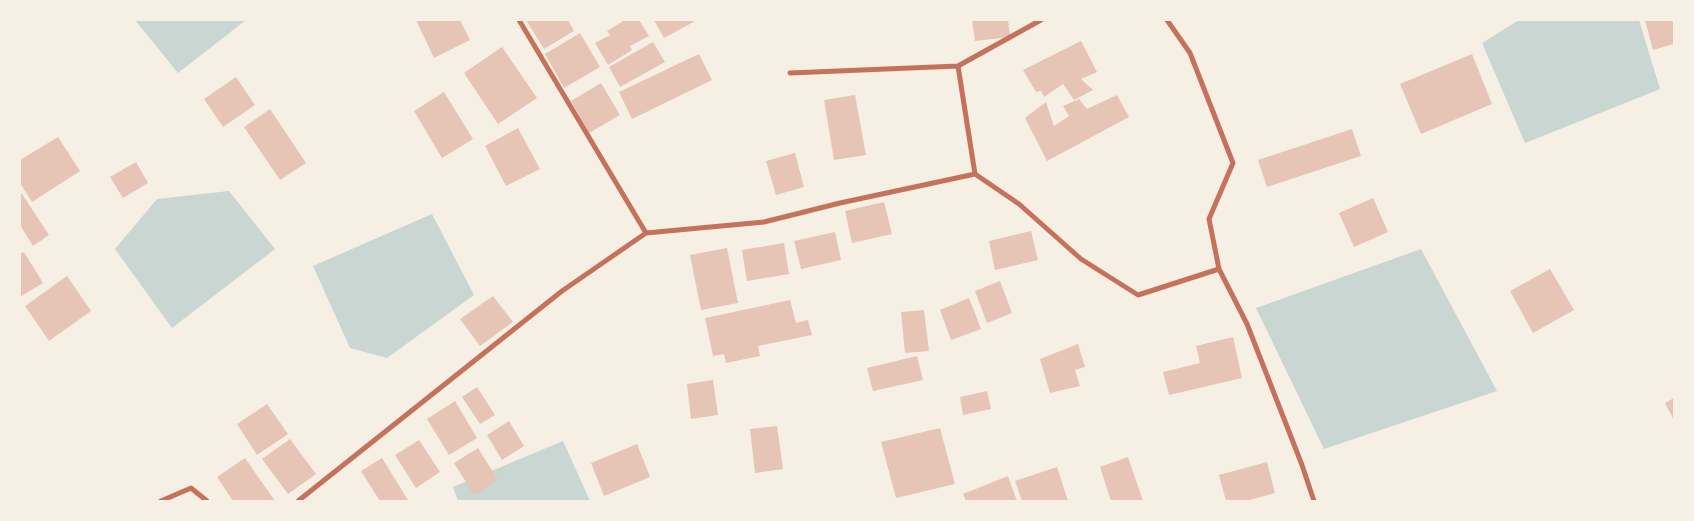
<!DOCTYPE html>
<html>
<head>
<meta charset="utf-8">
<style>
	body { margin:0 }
	#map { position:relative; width:1694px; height:521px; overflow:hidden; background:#f6efe4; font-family:Ubuntu,sans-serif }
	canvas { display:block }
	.frame { position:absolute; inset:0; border:21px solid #f6efe4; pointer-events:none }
</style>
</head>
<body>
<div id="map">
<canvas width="1694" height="521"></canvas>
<div class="frame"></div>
</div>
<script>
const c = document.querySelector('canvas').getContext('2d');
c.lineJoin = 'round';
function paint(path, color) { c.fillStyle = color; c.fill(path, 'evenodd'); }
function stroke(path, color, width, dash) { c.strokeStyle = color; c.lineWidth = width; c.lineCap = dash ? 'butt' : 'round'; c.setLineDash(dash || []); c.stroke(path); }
const water = new Path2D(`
	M135,20H246L178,73Z
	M1519,20H1639L1660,89L1525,143L1482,43Z
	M229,191L275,249L172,328L115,249L157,199Z
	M432,214L474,295L387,358L350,348L313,266Z
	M1421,249L1497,391L1324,449L1256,308Z
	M563,441L590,501H458L453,487Z`);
const building = new Path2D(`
	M416,20H460L470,40L434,58Z
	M526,20H568L574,31L544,49Z
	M625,20H639L649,36L630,46L632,50L608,65L595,43L610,35L607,31Z
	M654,20H697L664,38Z
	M972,20H1008L1010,37L975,41Z
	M1645,20H1674V44L1653,50Z
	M580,33L600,67L564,88L545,54Z
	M1081,41L1097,72L1081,79L1093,90L1074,100L1063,84L1044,97L1041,91L1036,92L1023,70Z
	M653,42L665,62L620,87L609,67Z
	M502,47L537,98L498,124L464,73Z
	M699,54L712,80L632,119L619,92Z
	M1472,54L1492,104L1421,134L1400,84Z
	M236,77L255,105L223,127L204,99Z
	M601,83L620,115L589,133L571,101Z
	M444,92L473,139L442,158L414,111Z
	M855,95L866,155L834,160L824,100Z
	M1117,95L1129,117L1047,161L1025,118L1046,102L1054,126L1069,116L1063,106L1079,99L1087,109Z
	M270,109L306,163L280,180L244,127Z
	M518,128L540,169L506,186L485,146Z
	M1352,129L1361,156L1267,187L1258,160Z
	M58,137L80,171L32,202L20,183V160Z
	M795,153L804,187L776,195L766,161Z
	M136,162L148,183L123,198L110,177Z
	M20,191L49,235L33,246L20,225Z
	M1373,198L1388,232L1354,247L1339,213Z
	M884,202L892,234L852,243L845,211Z
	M1031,231L1038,260L995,270L989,241Z
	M835,232L841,260L801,269L794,241Z
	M784,243L789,274L747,281L742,250Z
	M727,248L738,303L701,310L690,255Z
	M24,252L43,283L20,297V254Z
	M1550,269L1574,310L1533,333L1510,291Z
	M67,276L91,311L49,341L25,306Z
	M1000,281L1012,313L987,323L975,291Z
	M493,296L513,322L480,346L460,319Z
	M969,298L981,329L951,340L940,310Z
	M790,300L796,323L808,320L812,335L758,346L760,356L726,363L724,354L713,356L705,318Z
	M924,310L929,351L905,353L901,312Z
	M1233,337L1242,378L1169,395L1163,372L1200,363L1196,346Z
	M1078,344L1085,367L1075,370L1080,386L1050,393L1040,359Z
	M917,356L923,380L873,391L867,368Z
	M713,380L718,415L691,419L687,384Z
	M477,387L495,415L480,424L462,397Z
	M987,391L991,409L963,415L960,397Z
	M1674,398V420L1665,403Z
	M455,401L477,438L449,455L427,419Z
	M267,404L288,434L257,455L237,424Z
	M509,421L524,446L502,460L487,435Z
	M777,426L783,469L755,473L750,429Z
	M940,428L955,484L896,498L881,442Z
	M290,439L316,474L288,494L262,459Z
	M419,440L440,472L416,488L395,455Z
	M637,444L650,477L604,496L591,463Z
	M478,448L498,480L474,495L454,463Z
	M1128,457L1143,501H1111L1100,467Z
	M245,458L275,501H233L217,477Z
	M382,458L408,500L407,501H380L361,471Z
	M1267,462L1275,493L1246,501H1226L1219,475Z
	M1057,467L1068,501H1022L1015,481Z
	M1008,476L1017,501H966L963,494Z`);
const minor = new Path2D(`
	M519,20L646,233
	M1041,20L958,66L975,174L1019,204L1081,259L1138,295L1219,269
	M1167,20L1190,53L1233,163L1209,219L1219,269L1247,324L1302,465L1314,501
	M790,73L958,66
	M161,501L191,488L207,501
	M298,501L562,291L646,233L764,222L840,203L975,174`);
paint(water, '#c9d6d2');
paint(building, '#e6c5b7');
stroke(minor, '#c5725c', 5);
</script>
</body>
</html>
